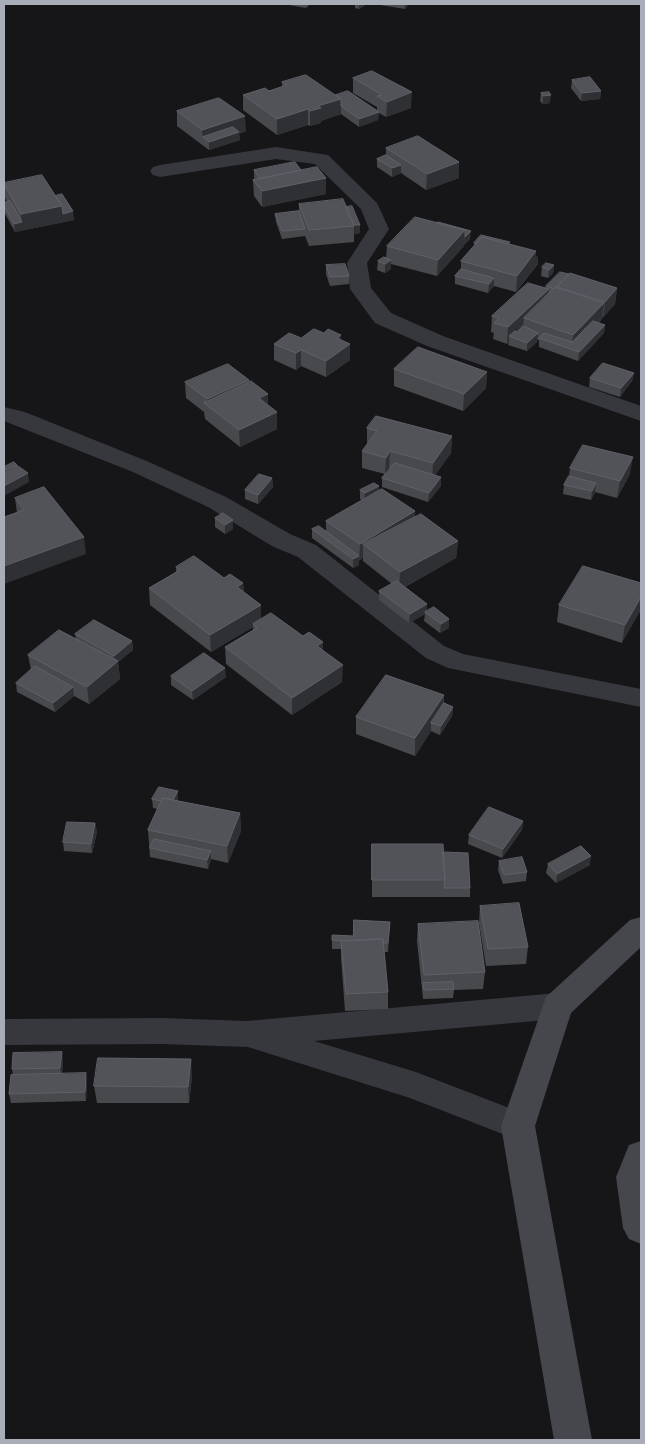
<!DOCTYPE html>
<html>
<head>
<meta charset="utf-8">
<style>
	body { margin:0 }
	#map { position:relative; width:645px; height:1444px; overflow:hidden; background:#161618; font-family:"DM Sans",sans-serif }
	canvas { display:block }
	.frame { position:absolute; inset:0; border:5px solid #a8adb8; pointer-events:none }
</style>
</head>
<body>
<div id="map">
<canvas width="645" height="1444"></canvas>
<div class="frame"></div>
</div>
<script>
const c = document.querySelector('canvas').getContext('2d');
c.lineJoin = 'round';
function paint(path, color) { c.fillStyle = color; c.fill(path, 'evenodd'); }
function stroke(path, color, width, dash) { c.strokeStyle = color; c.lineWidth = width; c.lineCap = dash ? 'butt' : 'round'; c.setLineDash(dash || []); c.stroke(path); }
const street = new Path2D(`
	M276,147L328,155L377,203L389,229L367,263L371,288L391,313L443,336L641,406V421L427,346L375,323L350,289L347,263L369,229L361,209L315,164L276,159L160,177L153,175L150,171L153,167L160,165Z
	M4,407L25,412L149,462L226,497L290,534L316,545L444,646L463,654L641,689V707L448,668L426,658L298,557L272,546L208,507L133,472L4,421Z
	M557,993L568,997L573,1006L568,1015L557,1019L314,1041L416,1072L530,1116L535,1126L530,1136L518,1140L410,1098L248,1047L162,1044L4,1045V1019L162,1018L247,1021Z`);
const secondary = new Path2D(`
	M641,917V947L571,1013L535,1126L592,1440H554L501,1126L546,997L630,920Z
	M641,1141V1244L629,1239L623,1228L616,1177L629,1145Z`);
const wall = new Path2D(`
	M289,4H310L306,8L289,5Z
	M355,4H364V6L359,9L355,8Z
	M374,4H409L405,9Z
	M353,78L411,108L386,117L379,113L378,120L359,127L341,114L321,121V123L310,126L308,125L277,135L243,110V95L269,91L282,87V82L336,95L377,111V107L353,93Z
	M572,80L601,91L600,99L581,101L571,88Z
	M541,93L550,103L543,104L540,101Z
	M177,111L246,131L239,134L240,140L209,150L177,126Z
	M386,148L459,178L426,190L401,173L392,177L377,167V159L386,155Z
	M254,170H301L326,178V194L262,207L254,196L253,180H255L254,178Z
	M4,183L55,196L74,220L15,232L4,212V203L7,202L5,198Z
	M299,204L346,207L360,225V233L354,234V242L309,246L305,236L282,239L276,222L275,214L299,211Z
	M437,223L470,239L464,245V246L437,276L391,264V269L385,273L377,270L378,261L386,258L387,246Z
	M474,243L510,244L536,255L538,264L516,292L494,286L488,293L455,284V276L461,269V261L474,246Z
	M326,265L349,276V284L330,286L326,274Z
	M554,265L553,273L548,278L541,276L542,267Z
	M546,286L617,288L615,304L602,318V319L599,323L605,325L604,333L578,361L539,347V340H537V342L527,351L508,345L509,342L507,344L493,339L494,333L491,332L492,316L545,288Z
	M324,333L341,335V340L350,344V360L326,377L301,366L296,370L274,360V344L301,338Z
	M394,369L487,372L486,388L463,411L394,386Z
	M634,373L632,381L620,397L589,387L590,378Z
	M249,380V382L268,405L277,429L240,447L205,419L204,412L186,398L185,382Z
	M367,428L452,436L451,453L435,475L441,486L428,502L382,487V478L391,469L389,468L385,474L362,468V451L367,445Z
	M18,466L29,482L5,474L4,467Z
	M570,468L630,474L617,498L595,492L591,500L563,494L564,485L569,476Z
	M272,478L273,487L258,504L245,499V490Z
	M360,490L379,491L415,511V518L458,541L456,558L405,587L427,604V611L449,628L440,633L424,621L425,614L409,623L379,600V591L392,584L363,561V558L359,560V565L353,568L312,538V529L326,531V521L362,500L360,499Z
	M15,498L86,554L17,513Z
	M215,518L233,520V529L225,534L215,527Z
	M176,567L224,578L243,583L244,592L261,605V619L323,651L342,682L292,715L226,664L225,647L253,630V627L211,652L150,605L149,588L176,572Z
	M641,583L622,643L557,622L559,605Z
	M75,634L132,641L133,650L118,662L120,679L89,704L74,696L55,712L17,692L16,683L31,670L28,655L76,639Z
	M171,676L226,677L193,700L171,685Z
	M444,695V703L453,707L452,716L440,735L431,731L415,756L356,734V717Z
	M178,791V801L240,813L241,831L228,863L211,859L208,869L150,857L148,830L157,809L153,808L152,799Z
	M523,821L522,830L502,858L468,844L469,835Z
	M95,823L97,832L92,853L64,851L63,842Z
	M372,844L443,852L470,888V897H372Z
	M499,861L527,872L526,881L503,884L498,870Z
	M548,864L590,865L556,883L546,873Z
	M480,906L528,947L526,964L486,966L479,923Z
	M390,922L388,952H384L388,992V1009L345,1011L341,958V949H332V935L353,936Z
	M418,924L485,972L483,989L454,990L453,998L423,999L417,941Z
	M63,1061L62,1073L87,1081L86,1101L11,1103L9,1094L13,1075L12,1069Z
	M192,1076L189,1103H97L94,1086Z`);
const shadedWall = new Path2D(`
	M359,4H364V6L359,9Z
	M405,4H409L405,9Z
	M601,91L600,99L581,101L582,93Z
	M412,92L411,108L386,117L387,102Z
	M551,95L550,103L543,104V96Z
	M341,99V114L321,121V123L310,126V111L318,106Z
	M308,109V125L277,135V119Z
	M379,112L378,120L359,127V119Z
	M245,116L246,131L239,134L240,140L209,150V142L203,137L202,130Z
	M459,162V178L426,190L427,174Z
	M401,165V173L392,177V168Z
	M326,178V194L262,207V191Z
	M62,206L64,222L15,232L14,224L22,222L21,214Z
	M73,211L74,220L64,222L63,214Z
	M360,225V233L354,234V226H351Z
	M465,230L464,246L437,276L438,260Z
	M471,231L470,239L464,245L465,237Z
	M536,251V258L538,256V264L516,292L517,276Z
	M391,260V269L385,273V264Z
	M554,265L553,273L548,278L549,270Z
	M494,278V286L488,293L489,284Z
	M617,288L615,304L603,318L605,302Z
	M549,289L547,306L524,318L523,329L509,336V342L507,344L508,327Z
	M604,303L602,319L573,350L572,349L573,335Z
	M605,325L604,333L578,361L579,352Z
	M538,333L537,342L527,351V343Z
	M341,335V350L350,344V360L326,377V361L337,338Z
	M301,350V366L296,370V353Z
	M487,372L486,388L463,411L464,394Z
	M634,373L632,381L620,397L621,388Z
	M249,380L250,397L207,406V399Z
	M268,394V410L259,398Z
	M277,412V429L240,447L239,430Z
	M452,436L451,453L432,480L433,463Z
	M390,451L389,468L385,474L386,458Z
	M633,457L630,474L617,498L620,481Z
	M17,465L19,474L9,479L7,470Z
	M28,473L29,482L4,496V486Z
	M441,477V486L428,502L429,493Z
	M272,478L273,487L258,504V495Z
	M596,483L595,492L591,500L592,491Z
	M379,486V495L364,502L365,493Z
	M415,511L414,528L363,544V558L359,561L360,544Z
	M233,520V529L225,534V525Z
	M84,537L86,554L4,584V566Z
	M458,541L456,558L399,590L400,572Z
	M359,556V565L353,568V559Z
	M243,583L244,601L237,587Z
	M641,597V610L622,643L625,625Z
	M427,604V613L425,612V614L409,623L410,614Z
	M261,605V622L253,624V627L211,652L210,635Z
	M449,619V628L440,633L441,624Z
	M132,641L133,650L118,662L120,679L89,704L87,687L115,664L114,656Z
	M323,642V659L317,646Z
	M343,665L342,682L292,715V698Z
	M225,668L226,677L193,700L192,691Z
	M73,687L74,696L55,712L53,703Z
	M444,695L443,712L431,723V731L415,756V738Z
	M453,707L452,716L440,735L441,726Z
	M178,791V800L171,813L170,804Z
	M240,813L241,831L228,863L227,846Z
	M523,821L522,830L502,858L503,849Z
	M95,823L97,832L92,853L91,844Z
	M211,851V860L208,869L207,860Z
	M591,856L590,865L556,883L557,874Z
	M62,1052L63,1061L62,1076L60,1068Z
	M191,1059L192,1076L189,1103L188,1087Z
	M86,1073L87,1081L86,1101L85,1092Z`);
const building = new Path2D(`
	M372,71L412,92L387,102L377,96L382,95L353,78Z
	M306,75L341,99L318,106L321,108L310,111L308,109L277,119L243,95L265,88L269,91L287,85L282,82Z
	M590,77L601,91L582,93L572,80Z
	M348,91L379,112L359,119L341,106V99L336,95Z
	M549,92L551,95L543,96L541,93Z
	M219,98L245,116L202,130L177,111Z
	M233,127L239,132L209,142L203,137Z
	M418,136L459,162L427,174L386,148Z
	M386,155L401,165L392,168L377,159Z
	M295,162L301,170L260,179L254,170Z
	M317,167L326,178L262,191L253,180Z
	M42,175L62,206L21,214L4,184V183Z
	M62,194L73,211L63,214L62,206L55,196Z
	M343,199L354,226L309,230L299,204Z
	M10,201L22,222L14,224L4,206V203Z
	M352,206L360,225H354L346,207Z
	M299,211L305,229L282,231L275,214Z
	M415,217L465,230L438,260L387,246Z
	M438,222L471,231L465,237V230L437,223Z
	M481,235L510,242L508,244L482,237L476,244L474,243Z
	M482,237L536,251L517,276L461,261Z
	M384,257L391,260L385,264L378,261Z
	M546,263L554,265L549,270L542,267Z
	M345,264L349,276L330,277L326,265Z
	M461,269L494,278L489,284L455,276Z
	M560,272L569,274L556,288L554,289L546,286Z
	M570,273L617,288L605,302L557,287Z
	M528,283L549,289L508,327L494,323L499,318L492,316Z
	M555,287L604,303L573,335L524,318Z
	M593,321L605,325L579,352L539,338L544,333L572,342Z
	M523,326L538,333L527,343L509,336L515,331L517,332Z
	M314,329L324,333L328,329L341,335L337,338L350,344L326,361L301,350L296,353L274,344L289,333L301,338Z
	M418,347L487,372L464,394L394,369Z
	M603,363L634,373L621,388L590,378Z
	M228,364L249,380L207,399L185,382Z
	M251,381L268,394L259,398L277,412L239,430L204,403Z
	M376,416L452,436L433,463L390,451L386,458L362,451L377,431L367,428Z
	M583,445L633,457L620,481L570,468Z
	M14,462L17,465L7,470L4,467Z
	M395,463L441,477L429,493L382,478Z
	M18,466L28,473L4,486V474Z
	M259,474L272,478L258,495L245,490Z
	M569,476L596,483L592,491L564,485Z
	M374,483L379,486L365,493L360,490Z
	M44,487L84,537L4,566V517L24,510L15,498Z
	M382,489L415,511L360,544L326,521Z
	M223,513L233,520L225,525L215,518Z
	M421,514L458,541L400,572L363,544Z
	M319,526L359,556L353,559L312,529Z
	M194,556L224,578L230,574L243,583L237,587L261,605L210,635L149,588L180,570L176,567Z
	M583,566L641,583V597L625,625L559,605Z
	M397,581L427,604L410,614L379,591Z
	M434,607L449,619L441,624L425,612Z
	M271,613L303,636L309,632L323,642L317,646L343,665L292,698L225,647L257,628L253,624Z
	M94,620L132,641L114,656L75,634Z
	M59,630L118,661L87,687L28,655Z
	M204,653L225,668L192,691L171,676Z
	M35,666L73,687L53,703L16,683Z
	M386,675L444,695L415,738L356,717Z
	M444,703L453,707L441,726L431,723Z
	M159,787L178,791L173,800L163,798L161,801L152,799Z
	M163,798L240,813L227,846L148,830Z
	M489,807L523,821L503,849L469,835Z
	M67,822L95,823L91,844L63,842Z
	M154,839L211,851L207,860L150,848Z
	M372,844H443L445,880H372Z
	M581,846L591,856L557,874L548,864Z
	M443,852L468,853L470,888H444L445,880Z
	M522,857L527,872L504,875L499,861Z
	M519,903L528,947L488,949L480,906Z
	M354,920L390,922L388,943H383V939L350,941L332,940V935L353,936Z
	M478,921L485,972L424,975L418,924Z
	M383,939L388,992L346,994L341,941Z
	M453,982L454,989L424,990L423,983Z
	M62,1052L60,1068L12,1069L13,1053Z
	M98,1058L191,1059L188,1087L94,1086Z
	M86,1073L85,1092L9,1094L11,1075Z`);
paint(street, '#37383d');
paint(secondary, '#45474d');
paint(wall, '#47494d');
paint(shadedWall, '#2f3033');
paint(building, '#525359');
stroke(building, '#5f6168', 1);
</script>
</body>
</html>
